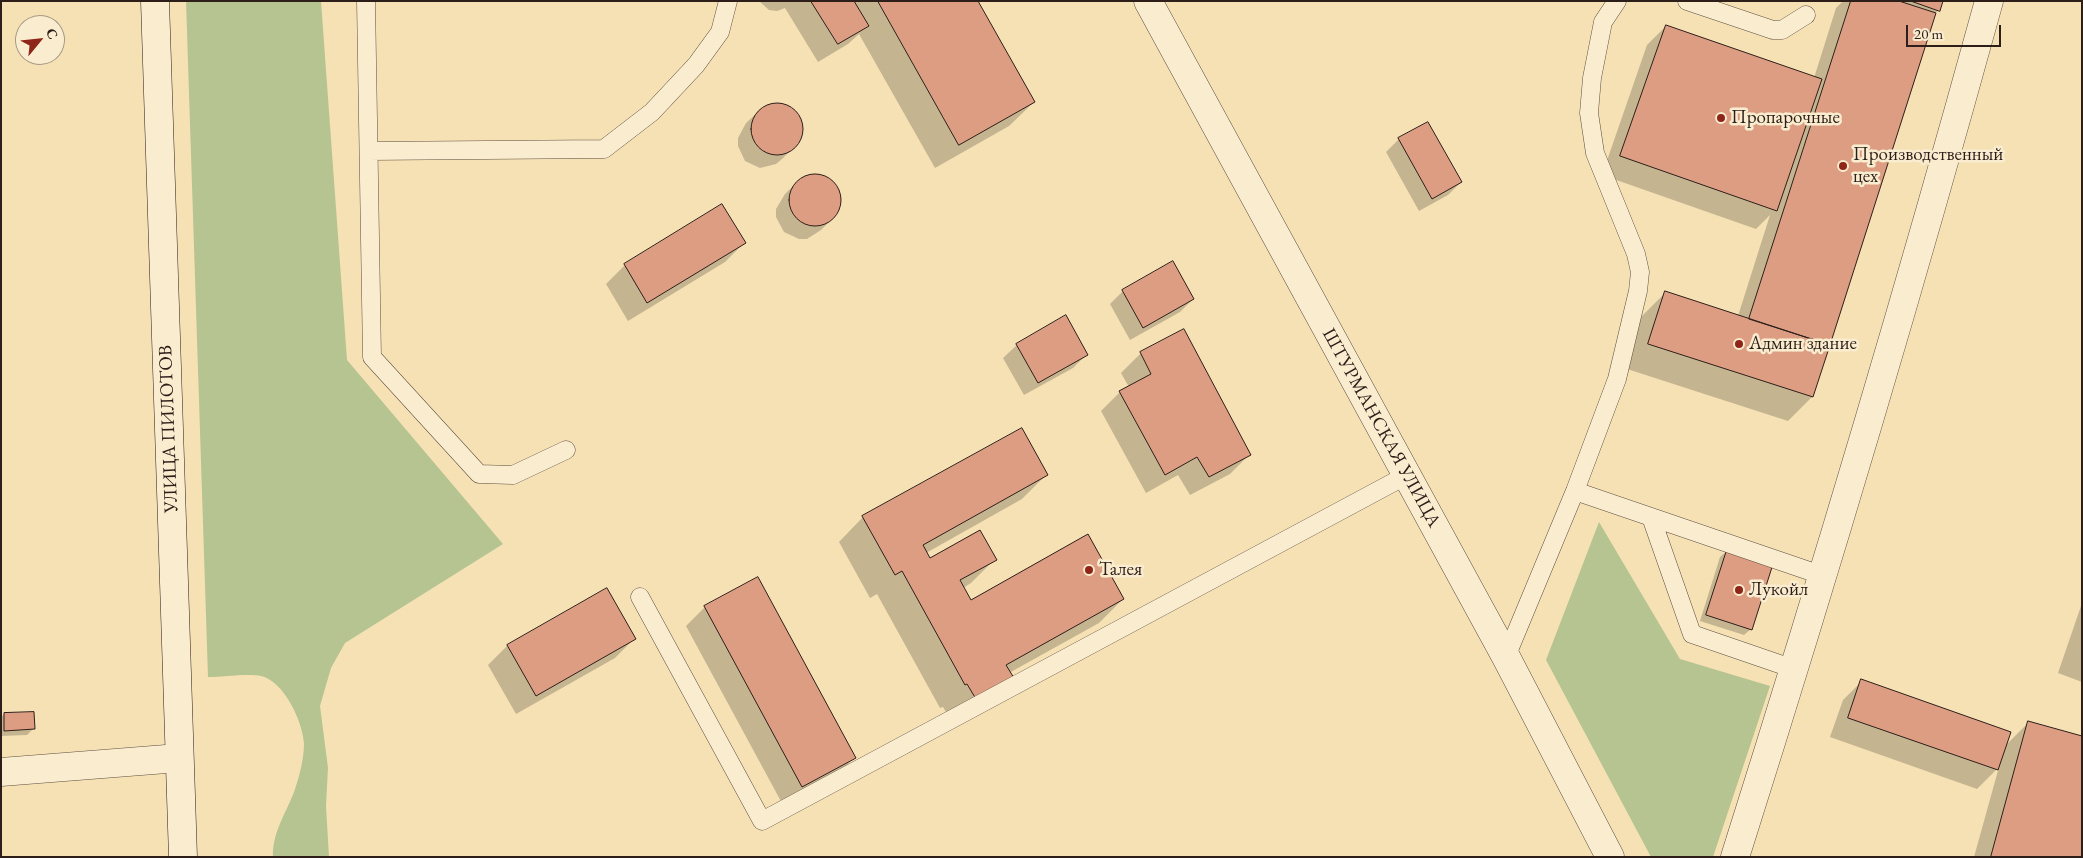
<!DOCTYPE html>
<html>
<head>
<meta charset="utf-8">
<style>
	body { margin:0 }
	#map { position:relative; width:2083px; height:858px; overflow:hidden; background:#f6e1b5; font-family:"EB Garamond",serif }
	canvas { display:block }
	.frame { position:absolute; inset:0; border:2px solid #2d1e19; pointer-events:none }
	.north { position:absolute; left:15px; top:15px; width:50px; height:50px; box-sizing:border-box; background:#f9eccf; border:1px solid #a79a86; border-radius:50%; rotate:62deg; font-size:14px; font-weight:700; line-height:20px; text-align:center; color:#2d1e19 }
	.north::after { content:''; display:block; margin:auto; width:18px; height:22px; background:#8f2418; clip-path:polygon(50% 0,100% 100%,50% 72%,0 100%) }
	.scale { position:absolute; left:1906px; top:25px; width:95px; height:22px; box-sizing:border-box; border:2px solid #2d1e19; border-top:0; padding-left:6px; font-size:15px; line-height:18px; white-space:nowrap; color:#2d1e19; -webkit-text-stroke:4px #f9eccf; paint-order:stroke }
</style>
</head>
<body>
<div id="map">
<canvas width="2083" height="858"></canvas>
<div class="frame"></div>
<div class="north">С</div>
<div class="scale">20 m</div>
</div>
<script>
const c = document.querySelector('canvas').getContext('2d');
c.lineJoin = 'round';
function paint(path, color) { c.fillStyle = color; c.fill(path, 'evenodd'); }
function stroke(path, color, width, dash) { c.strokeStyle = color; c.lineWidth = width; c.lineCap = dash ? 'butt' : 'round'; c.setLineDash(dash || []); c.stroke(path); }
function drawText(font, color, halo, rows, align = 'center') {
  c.font = font + ' "EB Garamond",serif'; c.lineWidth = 5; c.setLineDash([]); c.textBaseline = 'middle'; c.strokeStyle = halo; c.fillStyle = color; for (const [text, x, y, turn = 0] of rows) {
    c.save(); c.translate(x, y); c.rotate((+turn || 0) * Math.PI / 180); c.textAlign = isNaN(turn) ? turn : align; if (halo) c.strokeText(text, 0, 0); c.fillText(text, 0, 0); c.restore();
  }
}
const green = new Path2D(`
	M186,1H321L347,360L503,544L345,643L331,668L320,706L328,768L326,806L329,857H273C272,833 286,813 294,792C299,778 304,759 304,744C303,722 284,681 261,676C248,673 223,677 208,677Z
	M1599,522L1680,659L1770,686L1713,857H1651L1546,660Z`);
const shadow = new Path2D(`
	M759,1H977L1034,102L1009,126L935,168L859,34L848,44L818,62L785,8L777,11L769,10Z
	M1843,1H1942L1939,10L1934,14L1812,397L1788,421L1624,368L1641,317L1665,293L1738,316L1770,215L1756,229L1602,175L1647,45L1666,26L1814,78L1836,8Z
	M776,103L791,108L797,114L802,129L796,145L782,159L776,164L760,168L745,161L738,146V138L746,123L760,110Z
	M1399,139L1461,182L1448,195L1419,211L1386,152Z
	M814,174L822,175L836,185L840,201L835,216L821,230L807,239H799L784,232L776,217V209L785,194L798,181Z
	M744,243L725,262L628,321L606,284L625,265Z
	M1123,291L1193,299L1180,312L1130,340L1110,304Z
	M1183,331L1249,455L1230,474L1190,495L1178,475L1146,493L1101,411L1120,392L1129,387L1121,373L1140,354Z
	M1017,345L1086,355L1073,368L1024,395L1003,358Z
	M1046,475L1022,499L926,553L929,560L995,559L971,583L963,588L970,601L1123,599L1099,623L1009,673L952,722L943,707L940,708L877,594L870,598L839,542L863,517Z
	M1727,551L1751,629L1744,635L1700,621L1720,557Z
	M606,590L634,639L615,658L516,714L488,665L507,646Z
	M2082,603V682L2058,673Z
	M705,607L854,758L835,777L783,805L686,626Z
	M1862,681L2004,747L2028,723L2082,857H1974L1999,767L1977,789L1830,737L1843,700Z
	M4,714L33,729L27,735L1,736V717Z`);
const building = new Path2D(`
	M811,1H854L869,26L838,44Z
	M878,1H978L1035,102L959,145Z
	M1851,1H1899L1936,13L1830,345L1749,319Z
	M1911,1H1943L1940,11Z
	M1666,25L1822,79L1777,211L1620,156Z
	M751 129a26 26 0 1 1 52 0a26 26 0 1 1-52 0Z
	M1428,122L1462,182L1432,199L1398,138Z
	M789 200a26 26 0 1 1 52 0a26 26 0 1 1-52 0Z
	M722,204L746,243L647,303L624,264Z
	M1173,261L1194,299L1143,328L1122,290Z
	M1665,291L1830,345L1813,397L1648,344Z
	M1066,315L1088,355L1038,383L1016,344Z
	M1184,329L1251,455L1209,477L1197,457L1165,475L1119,391L1151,374L1140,352Z
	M1022,428L1048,475L923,545L930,558L980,530L997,560L960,580L971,600L1088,534L1124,599L1006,665L1014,678L976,699L967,684L965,685L902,571L895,575L862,516Z
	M1727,550L1773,564L1752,630L1706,615Z
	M758,577L856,758L802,787L704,606Z
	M607,588L636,639L536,696L507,645Z
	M1861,679L2011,732L1998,770L1848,718Z
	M34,712L35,729L4,731V713Z
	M2028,721L2082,736V857H1991Z`);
const lane = new Path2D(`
	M366,1L372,357L479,474L513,475L566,450
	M1687,1L1773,30H1782L1806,15
	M369,151L604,149L652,112L696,65L720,32L728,1
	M1575,491L1824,576
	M1651,517L1692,634L1794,669
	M640,597L762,821L1407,475
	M1506,657L1575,491L1617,379L1638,291L1640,272L1636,254L1595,153L1589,113L1592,78L1603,22L1617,1`);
const street = new Path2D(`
	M1148,1L1506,657L1610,857
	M1,772L179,758
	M1735,857C1825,573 1910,288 1989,1`);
const secondary = new Path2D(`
	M155,1L183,857`);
const markers = [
	[1721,118,5,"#8f2418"],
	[1843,166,5,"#8f2418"],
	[1739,344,5,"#8f2418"],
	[1089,570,5,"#8f2418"],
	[1739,590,5,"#8f2418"]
];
const poiNames = [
	["Пропарочные",1731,118],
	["Производственный",1853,155],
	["цех",1853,177],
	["Админ здание",1749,344],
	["Талея",1099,570],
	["Лукойл",1749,590]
];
const streetNames = [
	["ШТУРМАНСКАЯ УЛИЦА",1381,428,61],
	["УЛИЦА ПИЛОТОВ",169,429,-92]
];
paint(green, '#b6c492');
paint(shadow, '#0003');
paint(building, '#dd9d82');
stroke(building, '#2d1e19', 1);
stroke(lane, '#5f4f40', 19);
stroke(street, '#5f4f40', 29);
stroke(secondary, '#2d1e19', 29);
stroke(lane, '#f9eccf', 18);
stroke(street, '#f9eccf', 28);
stroke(secondary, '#f9eccf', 28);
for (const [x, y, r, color] of markers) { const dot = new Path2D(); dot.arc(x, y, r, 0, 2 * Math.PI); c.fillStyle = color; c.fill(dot); stroke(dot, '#f9eccf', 2); }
drawText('19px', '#2d1e19', '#f9eccf', poiNames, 'left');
drawText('19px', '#2d1e19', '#f9eccf', streetNames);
</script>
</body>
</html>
